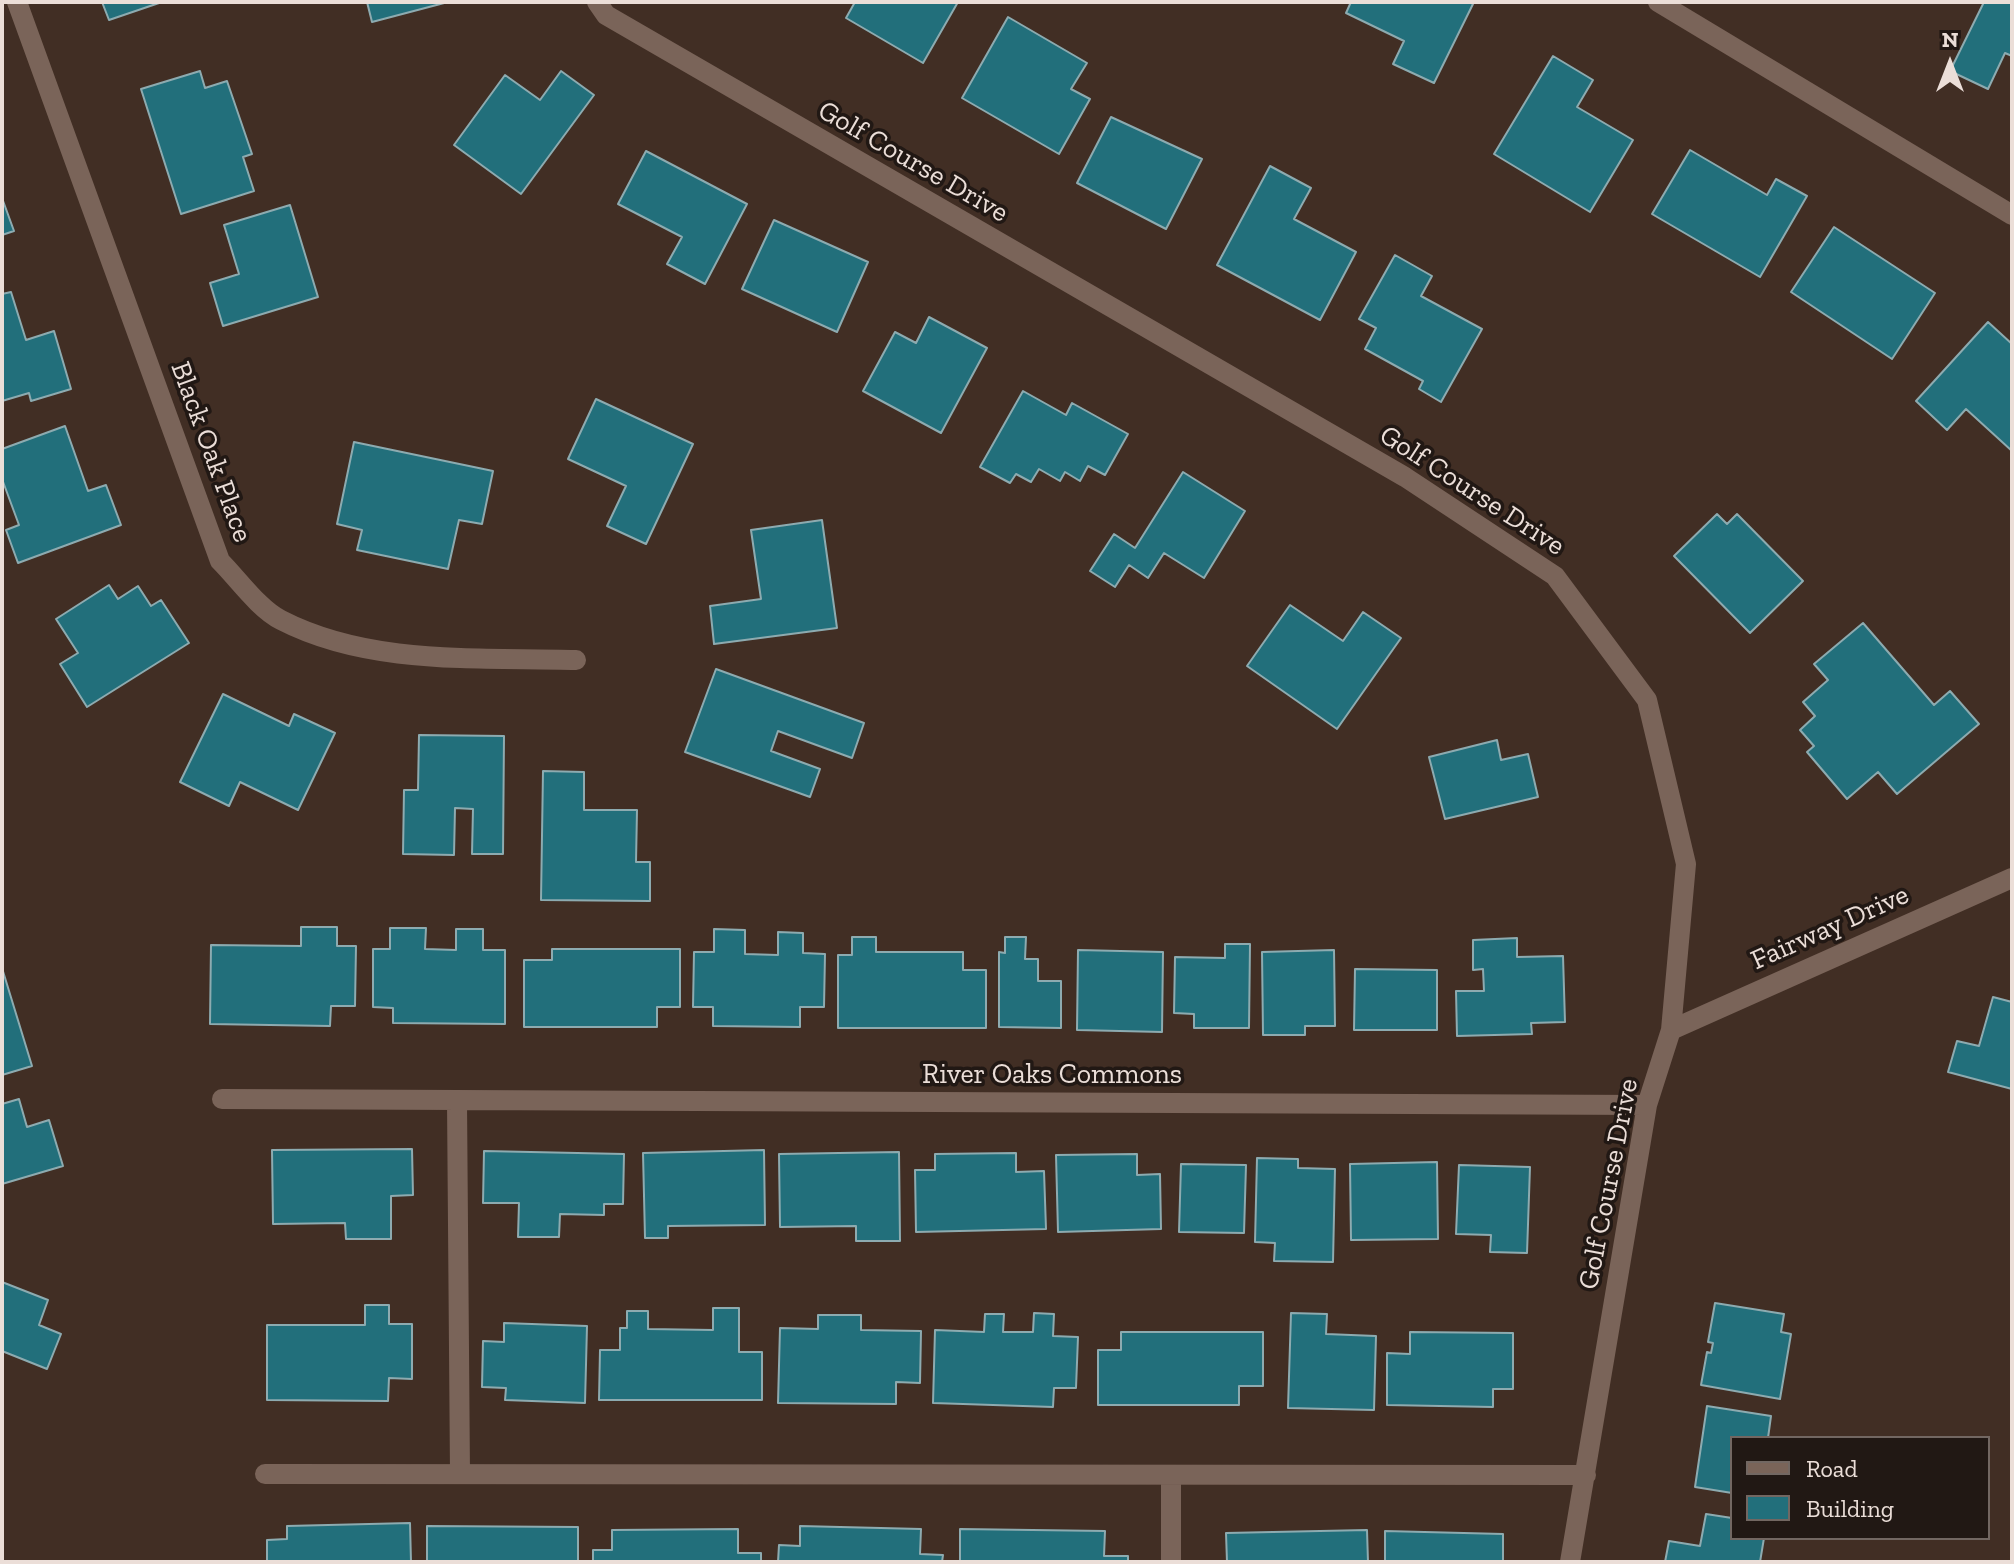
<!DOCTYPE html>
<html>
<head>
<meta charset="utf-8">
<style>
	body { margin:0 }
	#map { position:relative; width:2014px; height:1564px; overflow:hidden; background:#412e24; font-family:"Zilla Slab",serif }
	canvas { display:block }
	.frame { position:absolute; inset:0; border:4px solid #ebded8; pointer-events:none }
	.legend { position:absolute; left:1730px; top:1436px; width:260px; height:104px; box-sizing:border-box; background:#211814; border:2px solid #726762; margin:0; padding:10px 14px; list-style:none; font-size:24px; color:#ebded8 }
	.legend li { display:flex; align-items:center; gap:16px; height:40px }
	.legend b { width:40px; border:2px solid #726762 }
	.north { position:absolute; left:1910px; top:24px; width:80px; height:80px; -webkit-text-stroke:6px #211814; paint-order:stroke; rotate:0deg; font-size:22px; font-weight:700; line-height:32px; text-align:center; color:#ebded8 }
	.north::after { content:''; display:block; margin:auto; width:28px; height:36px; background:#ebded8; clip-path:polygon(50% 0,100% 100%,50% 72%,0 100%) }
</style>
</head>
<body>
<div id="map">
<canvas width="2014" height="1564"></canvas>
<div class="frame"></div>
<ul class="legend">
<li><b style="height:10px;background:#7a6459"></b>Road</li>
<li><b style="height:22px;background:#226f7b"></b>Building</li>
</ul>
<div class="north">N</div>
</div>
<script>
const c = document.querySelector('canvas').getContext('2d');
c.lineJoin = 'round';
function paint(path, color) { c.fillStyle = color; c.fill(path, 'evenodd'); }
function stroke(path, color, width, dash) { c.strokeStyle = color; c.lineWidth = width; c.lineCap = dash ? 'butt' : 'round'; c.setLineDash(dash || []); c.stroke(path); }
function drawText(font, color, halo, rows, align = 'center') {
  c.font = font + ' "Zilla Slab",serif'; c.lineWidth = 7; c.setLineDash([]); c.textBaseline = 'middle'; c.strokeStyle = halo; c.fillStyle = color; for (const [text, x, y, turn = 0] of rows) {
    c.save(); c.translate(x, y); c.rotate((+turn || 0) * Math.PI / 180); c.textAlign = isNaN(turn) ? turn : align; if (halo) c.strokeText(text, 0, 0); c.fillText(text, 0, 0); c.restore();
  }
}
const building = new Path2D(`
	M102,2H162L109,20Z
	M367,2H448L372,22Z
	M855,2H958L923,63L846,18Z
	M1351,2H1469L1473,4L1434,83L1393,64L1404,41L1346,13Z
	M1984,2H2012V56L2005,53L1988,89L1950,71Z
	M1008,17L1087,63L1071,89L1090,99L1059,154L962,98Z
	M1553,56L1593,80L1577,107L1633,140L1590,212L1494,154Z
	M200,71L205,88L227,81L252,154L243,157L254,191L181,214L141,89Z
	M561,71L594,95L521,194L454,145L505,75L540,100Z
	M1111,117L1202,159L1166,229L1077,183Z
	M1690,150L1767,195L1776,179L1807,196L1760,277L1652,214Z
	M646,151L747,204L705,284L667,264L682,237L618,204Z
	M1270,166L1311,188L1294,219L1356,252L1320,320L1217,265Z
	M2,198L14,231L2,235Z
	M290,205L318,297L223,326L210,283L239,274L224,225Z
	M774,220L868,262L837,332L742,289Z
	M1834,227L1935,293L1892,359L1791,292Z
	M1395,255L1432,276L1421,296L1482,329L1441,402L1419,389L1423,381L1365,349L1376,328L1359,319Z
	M11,292L26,340L54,331L71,389L31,401L29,393L2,401V294Z
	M929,317L987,348L941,433L863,391L895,332L916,343Z
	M1988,322L2012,344V451L1966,409L1947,430L1916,401Z
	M1023,391L1066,415L1072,403L1128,434L1105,475L1088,466L1080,481L1065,472L1060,481L1039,469L1031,482L1016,474L1010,483L980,467Z
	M596,399L693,444L646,544L607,526L626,486L568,459Z
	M65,426L88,491L106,485L121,525L18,563L6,530L19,525L2,479V449Z
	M354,442L493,471L482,524L459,520L448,569L357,550L362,530L337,524Z
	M1183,472L1245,511L1204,578L1164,553L1148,578L1129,565L1115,587L1090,571L1114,534L1135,548Z
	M1717,514L1727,524L1737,514L1803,581L1750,633L1674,556Z
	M822,520L837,628L714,644L710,606L761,599L751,530Z
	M109,585L118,599L138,586L151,606L161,600L189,643L87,707L60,664L78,653L56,619Z
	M1290,605L1343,641L1363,612L1401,638L1337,729L1247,666Z
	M1863,623L1934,705L1950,691L1979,724L1897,794L1878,772L1847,799L1807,752L1814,746L1800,730L1815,716L1803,702L1828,680L1814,664Z
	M716,669L864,723L852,758L778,731L771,751L820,769L810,797L685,752Z
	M223,694L289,726L294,714L335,733L298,810L240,782L229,806L180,782Z
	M419,735L504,736L503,854H472L473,809L455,808L454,855L403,854L404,790H418Z
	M1497,740L1501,760L1528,754L1538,797L1445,819L1429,757Z
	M543,771L584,772V810H637L636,862H650V901L541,900Z
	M301,927H337V946H356L355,1006H331L330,1026L210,1024L211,945L301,946Z
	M390,928H426L425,949L456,950V929H483V950H505V1024L393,1023V1008L373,1007V949H390Z
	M714,929L745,930V954L778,955V932L803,933V953L825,954L824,1007H800V1027L713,1026V1007H693L694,952H714Z
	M852,937H876V952H963V970H986V1028H838V955H852Z
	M1005,937H1026L1025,959H1038V981H1061V1028L999,1027V952L1005,953Z
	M1517,938V957L1563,956L1565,1022L1531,1023L1532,1034L1457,1036L1456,991H1484L1483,969L1473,970V940Z
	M1225,944H1250L1249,1028H1194V1014L1174,1013L1175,957L1225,958Z
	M552,949H680V1007H657V1027H524V960H552Z
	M1078,950L1163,952L1162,1032L1077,1030Z
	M1334,950L1335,1026H1305V1035H1263L1262,952Z
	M2,968L32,1066L2,1075Z
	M1355,969L1437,970V1030H1354Z
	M1993,997L2012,1002V1089L1948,1072L1957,1041L1979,1046Z
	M19,1099L27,1127L49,1120L63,1166L2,1184V1104Z
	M412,1149L413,1195L391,1196V1239H346L345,1223L273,1224L272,1150Z
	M764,1150L765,1225L668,1226V1238H645L643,1153Z
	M484,1151L624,1154L623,1204H604V1215L560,1214L559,1237H518L519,1203H483Z
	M899,1152L900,1241H856V1226L780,1227L779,1154Z
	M1016,1153V1172L1044,1171L1046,1229L916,1232L915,1170H935V1154Z
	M1137,1154V1175L1160,1174L1161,1229L1058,1232L1056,1155Z
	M1257,1158L1298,1159V1168L1335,1169L1333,1262L1274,1261L1275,1243L1255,1242Z
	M1437,1162L1438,1239L1351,1240L1350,1164Z
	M1181,1164L1246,1165L1244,1233L1179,1232Z
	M1459,1165L1530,1167L1527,1253L1490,1252L1491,1235L1456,1234Z
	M2,1282L48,1300L39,1325L61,1334L47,1369L2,1351Z
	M1715,1303L1784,1314L1781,1332L1791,1334L1780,1399L1701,1385L1707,1352L1711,1353L1713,1343L1708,1342Z
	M365,1305H389V1324H412V1379L389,1378L388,1401L267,1400V1325H365Z
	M713,1308H739V1352H762V1400H599L600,1350H620V1328H627V1311H648V1329L713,1330Z
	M1034,1313L1054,1314L1053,1336L1078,1337L1076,1388H1054L1053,1407L933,1403L935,1330L984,1332L985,1314H1004L1003,1332H1033Z
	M1291,1313L1327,1314L1326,1334L1376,1336L1374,1410L1288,1408Z
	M818,1315H861V1330L921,1331L920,1383L896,1382V1404L778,1403L780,1328L818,1329Z
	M504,1323L587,1326L585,1403L505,1400L506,1388L482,1387L483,1341L504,1342Z
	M1121,1332H1263V1386H1239V1405H1098V1350H1121Z
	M1410,1332L1513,1333V1389H1493V1407L1387,1405V1353L1410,1354Z
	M1707,1406L1771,1416L1768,1438H1732V1493L1695,1487Z
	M1706,1514L1732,1518V1538H1764L1760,1562H1665L1669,1541L1700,1546Z
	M410,1523L411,1562H267V1540L287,1539V1526Z
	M427,1526L578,1527V1562H427Z
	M800,1526L921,1529L920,1554L943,1555L942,1562H778L779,1545L800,1546Z
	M738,1529V1553H761V1562H593V1550H612V1530Z
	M960,1529L1105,1531L1104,1556H1128V1562H960Z
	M1367,1530L1368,1562H1227L1226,1533Z
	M1385,1531L1503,1534V1562H1385Z`);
const minor = new Path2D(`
	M17,2L220,561C238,579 259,609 281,620C370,666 479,657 576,660
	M597,2L606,15L1405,477L1555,576L1647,700L1686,864L1671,1030L1647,1105L1570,1562
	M1658,2L2012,215
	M1671,1030L2012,878
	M222,1099L1647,1105
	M457,1101L460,1474
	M265,1474L1586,1475
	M1171,1475V1562`);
const streetNames = [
	["Golf Course Drive",913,162,30],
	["Black Oak Place",211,452,70],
	["Golf Course Drive",1472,491,33],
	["Fairway Drive",1830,928,-24],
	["River Oaks Commons",1052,1075],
	["Golf Course Drive",1609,1184,-79]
];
paint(building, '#226f7b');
stroke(building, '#8dabb0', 2);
stroke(minor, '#7a6459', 20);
drawText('28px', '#ebded8', '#211814', streetNames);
</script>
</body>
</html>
